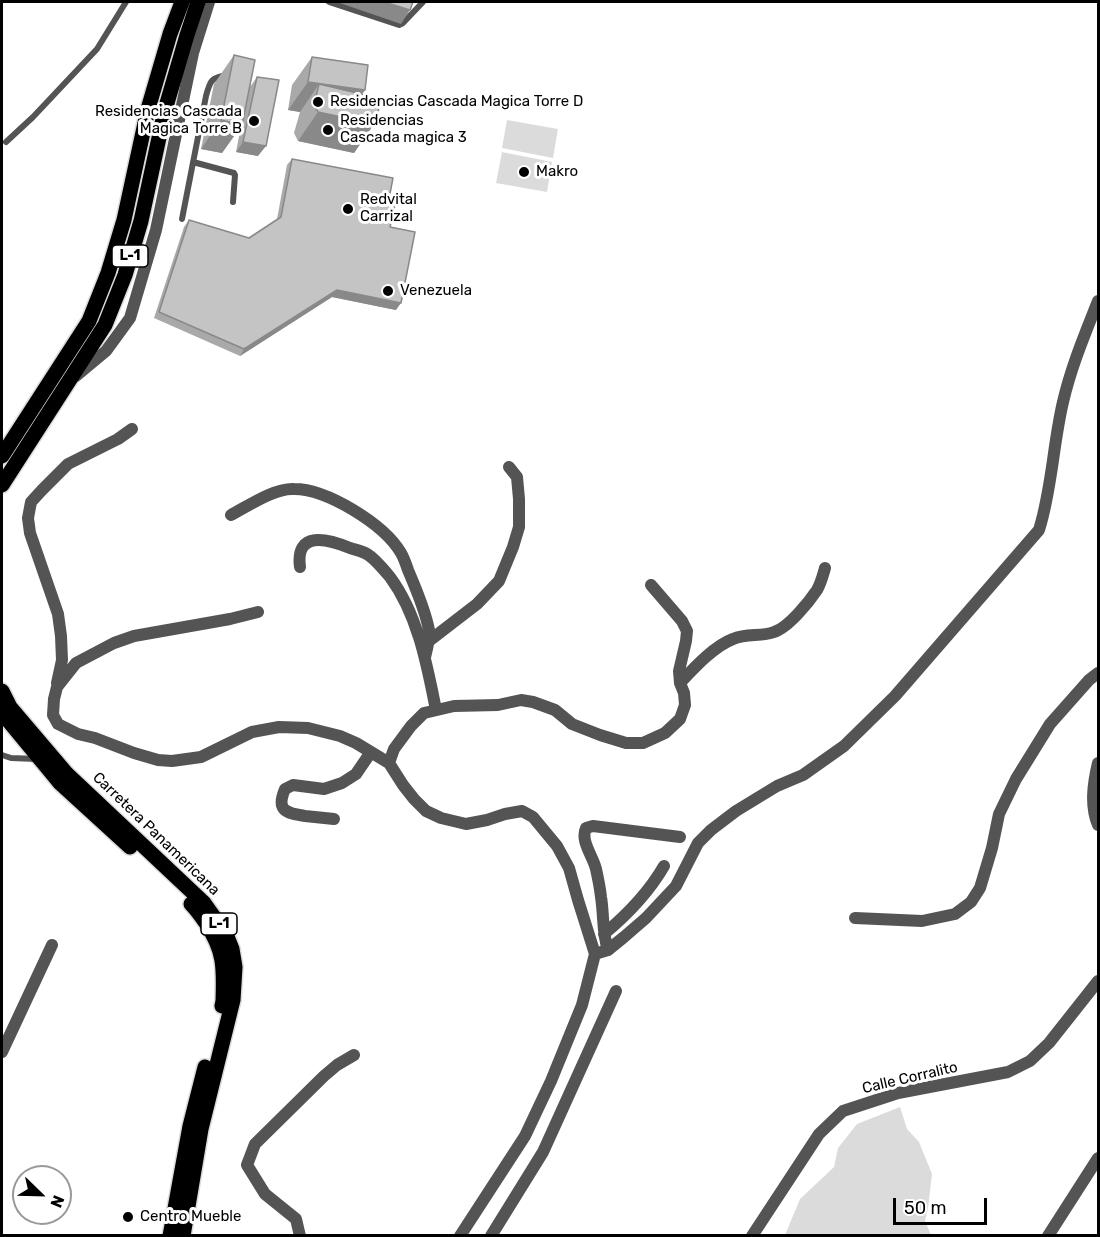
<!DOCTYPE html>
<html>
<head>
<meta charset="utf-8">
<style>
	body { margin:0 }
	#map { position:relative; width:1100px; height:1237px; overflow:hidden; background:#fff; font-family:Rubik,sans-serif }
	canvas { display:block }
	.frame { position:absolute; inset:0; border:3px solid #000; pointer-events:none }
	.north { position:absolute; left:12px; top:1165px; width:60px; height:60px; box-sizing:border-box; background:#fff; border:2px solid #999; border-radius:50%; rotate:113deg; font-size:16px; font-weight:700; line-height:24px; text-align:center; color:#000 }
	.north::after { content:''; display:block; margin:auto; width:21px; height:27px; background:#000; clip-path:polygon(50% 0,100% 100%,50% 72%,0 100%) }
	.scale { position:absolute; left:893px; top:1198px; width:94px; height:27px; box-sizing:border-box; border:3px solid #000; border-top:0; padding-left:8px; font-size:18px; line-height:21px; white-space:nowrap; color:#000; -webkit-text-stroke:4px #fff; paint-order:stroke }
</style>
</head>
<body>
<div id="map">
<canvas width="1100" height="1237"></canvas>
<div class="frame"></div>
<div class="north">N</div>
<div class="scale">50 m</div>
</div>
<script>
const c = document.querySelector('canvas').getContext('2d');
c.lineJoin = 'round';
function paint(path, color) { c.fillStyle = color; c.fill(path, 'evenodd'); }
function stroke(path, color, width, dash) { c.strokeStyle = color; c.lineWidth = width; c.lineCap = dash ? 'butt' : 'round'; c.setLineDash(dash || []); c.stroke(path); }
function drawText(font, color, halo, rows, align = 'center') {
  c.font = font + ' Rubik,sans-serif'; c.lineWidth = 6; c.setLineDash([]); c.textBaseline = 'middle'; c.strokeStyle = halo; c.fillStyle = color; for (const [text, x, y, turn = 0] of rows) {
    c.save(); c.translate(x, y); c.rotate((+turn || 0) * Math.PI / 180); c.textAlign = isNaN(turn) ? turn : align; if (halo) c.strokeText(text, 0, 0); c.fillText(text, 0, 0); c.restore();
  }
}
const green = new Path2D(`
	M507,120L558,129L553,158L502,148Z
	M502,152L552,162L547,192L496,183Z
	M900,1107L907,1129L919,1142L932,1174L928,1208L925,1221L931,1235H785L800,1199L834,1167L838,1148L857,1124Z`);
const lane = new Path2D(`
	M329,2L399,25L403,23L423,2
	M6,142L33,117L97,49L126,2
	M193,162L234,173L235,175L233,202
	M182,219L206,96C210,81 211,77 228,75
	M2,755L11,758L36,759`);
const street = new Path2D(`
	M76,376L106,351L130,318L156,230L193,53L209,2
	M231,515C248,506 274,488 294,489C327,489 384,524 401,553C404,558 406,564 408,570C416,589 425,609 429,630C430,639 427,649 425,657
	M300,567C295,530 328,539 350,548C356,550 362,551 367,554C374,558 385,571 390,577C418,615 427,665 436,710
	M258,612L230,619L134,636L114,643L76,663L57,687L54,699L53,715L58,724L78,734L95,738L134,753L158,760L172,761L201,757L252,732L279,727L308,728L340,736L356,743L389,763
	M429,641L477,604L499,581L513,547L519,527V499L517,477L509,467
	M57,683L62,660L61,636L58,614L30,533L28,518L31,502L42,490L68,464L118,439L132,429
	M680,683C694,668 714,646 733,639C747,633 761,637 774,632C788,628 809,602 817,590C821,583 823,575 825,568
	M1098,763C1093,784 1090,806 1098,825
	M334,819C324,818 314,817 305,816C285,813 276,810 285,789L293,785L324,789L342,783L356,774L371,752
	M855,918L922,921L955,914L971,902L980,888L992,848L999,814L1016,779L1050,724L1089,680L1098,673
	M604,934C628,914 649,892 664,866
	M608,950C602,933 604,915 601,897C600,888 598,878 596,869C593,856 580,841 586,828L593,826L680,837
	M595,954L608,950L624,937L646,918L676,886L698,843L711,830L736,811L777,786L803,775L844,746L895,696L1039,530C1052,489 1053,444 1063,402C1071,367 1085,334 1098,301
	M2,1052L52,945
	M300,1236L296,1219L265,1194L247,1165L255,1144L324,1076L337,1065L354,1055
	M460,1236L525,1136L551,1081L582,1005L595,954L578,900L569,868L557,846L533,817L522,811L505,814L487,820L466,824L441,818L426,811L414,799L403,785L389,763L394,749L411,726L424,713L454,706L498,705L521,700L533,702L555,710L572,724L600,735L626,743H643L665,733L680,719L685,705L684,693L680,683L679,671L686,641L687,631L682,621L651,585
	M491,1236L543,1152L616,991
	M752,1236L819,1134L843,1111L898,1093L1008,1072L1030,1061L1049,1043L1098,981
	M1048,1236L1098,1158`);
const primary = new Path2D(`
	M2,456L89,321L108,273L124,220L148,109L170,34L182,2
	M2,485L105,325L125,275L141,221L165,110L187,35L198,2
	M2,691L10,707L67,774L204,903L226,934L232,949L235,967L233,1000L201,1129L183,1236
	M2,713L60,783L130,847
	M191,904C197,910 201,916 206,923C225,952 224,968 223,1001L222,1006
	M170,1236L190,1126L205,1067`);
const wall = new Path2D(`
	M234,55L250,87L257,77L258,156L236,152L241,126L222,153L201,149L214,84Z
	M312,57L365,90L362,94L374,124L354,153L298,141L294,133L300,112L288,110L292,85Z
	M292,159L388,204L396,310L332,297L240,356L154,318L184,227L189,220L249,238L277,219L287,165Z`);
const shadedWall = new Path2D(`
	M337,2H384L410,10L401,24Z
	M308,82L365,90L345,118L374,124L354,153L298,141L318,112L319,84L300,112L288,110Z
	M221,120L242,125L222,153L201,149Z
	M243,142L266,146L258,156L236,152Z
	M337,290L401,303L396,310L332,297L240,356L244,349Z`);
const building = new Path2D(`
	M384,2H413L410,10Z
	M234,55L255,60L242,125L221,120Z
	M312,57L368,65L365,90L308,82Z
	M257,77L279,80L266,146L243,142Z
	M319,84L382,99L374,124L318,112L314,105Z
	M292,159L393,178L388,204L395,205L390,227L415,232L401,303L337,290L244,349L159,312L189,220L249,238L281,217Z`);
const markers = [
	[318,102,6,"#000"],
	[254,121,6,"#000"],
	[328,130,6,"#000"],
	[524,172,6,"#000"],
	[348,209,6,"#000"],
	[388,291,6,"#000"],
	[128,1217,6,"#000"]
];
const shields = [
	[130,256,36],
	[219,924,36]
];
const shieldNames = [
	["L-1",130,256],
	["L-1",219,924]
];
const poiNames = [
	["Residencias Cascada Magica Torre D",330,102],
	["Residencias Cascada",242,112,"right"],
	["Magica Torre B",242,129,"right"],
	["Residencias",340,121],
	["Cascada magica 3",340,138],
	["Makro",536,172],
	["Redvital",360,200],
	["Carrizal",360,217],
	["Venezuela",400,291],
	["Centro Mueble",140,1217]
];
const streetNames = [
	["Carretera Panamericana",156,834,44],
	["Calle Corralito",910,1078,-13]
];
paint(green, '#dbdbdb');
stroke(primary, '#dbdbdb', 18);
stroke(lane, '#545454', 6);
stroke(street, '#545454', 12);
stroke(primary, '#000', 15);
paint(wall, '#a9a9a9');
paint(shadedWall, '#898989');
paint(building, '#c4c4c4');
stroke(building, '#898989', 1.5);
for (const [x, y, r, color] of markers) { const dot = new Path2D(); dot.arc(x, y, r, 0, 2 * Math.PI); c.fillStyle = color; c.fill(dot); stroke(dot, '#fff', 2); }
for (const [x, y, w] of shields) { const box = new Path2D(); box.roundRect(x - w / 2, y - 11, w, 22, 4.5); c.fillStyle = '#fff'; c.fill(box); stroke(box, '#000', 1.5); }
drawText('bold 14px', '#000', null, shieldNames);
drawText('15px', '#000', '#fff', poiNames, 'left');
drawText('15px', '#000', '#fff', streetNames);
</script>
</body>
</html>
